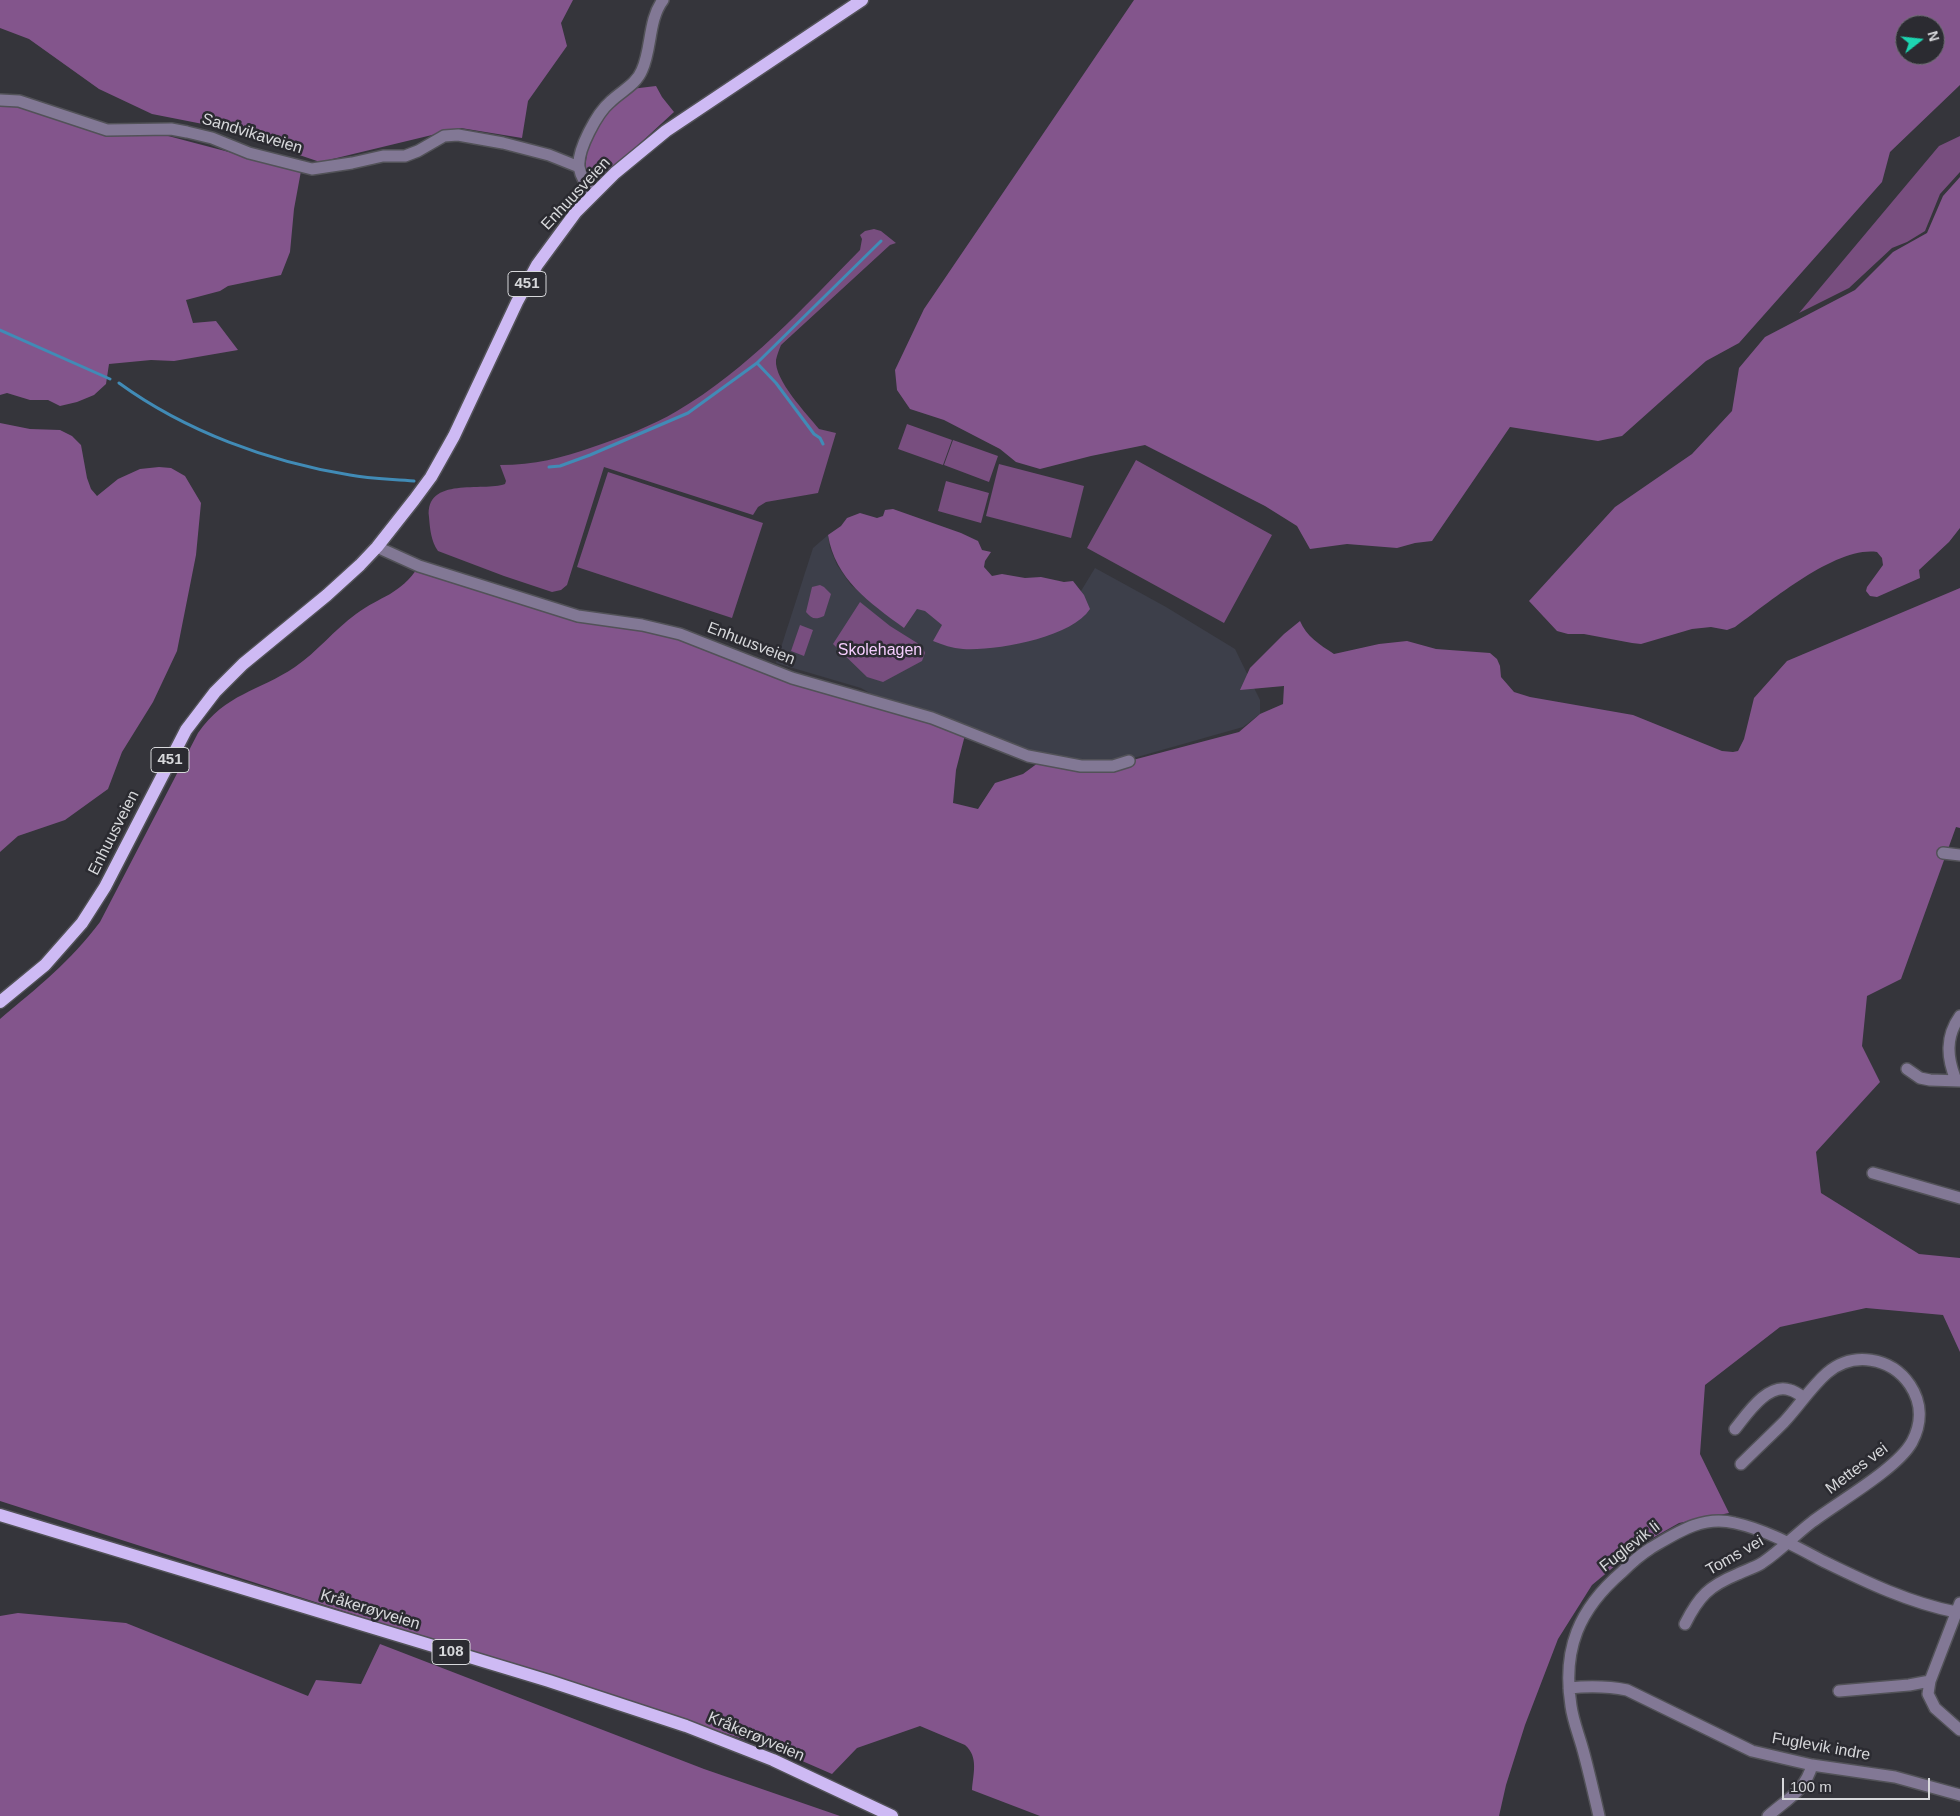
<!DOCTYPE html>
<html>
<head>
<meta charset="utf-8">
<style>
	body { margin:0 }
	#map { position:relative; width:1960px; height:1816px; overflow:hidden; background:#35353b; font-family:Helvetica,sans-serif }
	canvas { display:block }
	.north { position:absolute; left:1895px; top:15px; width:50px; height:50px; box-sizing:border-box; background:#2b2b31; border:1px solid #707075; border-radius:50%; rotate:74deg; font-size:14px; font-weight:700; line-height:20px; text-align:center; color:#d7d8db }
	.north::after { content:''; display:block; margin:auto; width:18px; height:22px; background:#1dd5b1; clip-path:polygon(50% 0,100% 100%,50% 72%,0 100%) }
	.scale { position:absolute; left:1782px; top:1778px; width:148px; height:22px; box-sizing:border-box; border:2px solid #d7d8db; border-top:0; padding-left:6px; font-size:15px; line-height:18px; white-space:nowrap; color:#d7d8db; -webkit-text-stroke:4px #2b2b31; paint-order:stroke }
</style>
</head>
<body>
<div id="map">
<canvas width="1960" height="1816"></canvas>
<div class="north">N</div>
<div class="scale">100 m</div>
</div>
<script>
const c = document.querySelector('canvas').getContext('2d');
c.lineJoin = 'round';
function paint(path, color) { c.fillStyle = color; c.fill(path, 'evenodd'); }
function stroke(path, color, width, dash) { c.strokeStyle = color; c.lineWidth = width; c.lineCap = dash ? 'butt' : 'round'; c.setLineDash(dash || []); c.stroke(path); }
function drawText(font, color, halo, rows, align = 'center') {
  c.font = font + ' Helvetica,sans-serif'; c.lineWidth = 5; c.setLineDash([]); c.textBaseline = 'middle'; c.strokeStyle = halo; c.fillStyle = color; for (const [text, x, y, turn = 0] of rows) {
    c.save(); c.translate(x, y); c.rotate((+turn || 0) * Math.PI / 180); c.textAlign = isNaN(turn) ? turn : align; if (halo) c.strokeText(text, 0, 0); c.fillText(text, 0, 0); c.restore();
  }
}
const built = new Path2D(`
	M828,535L830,548L837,565L851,585L904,628L917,609L1081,591L1095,568L1166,607L1235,649L1260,700V714L1243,727L1116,763H1081L1022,751L969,726L875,696L861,688L776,663L813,548Z`);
const green = new Path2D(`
	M1960,136V172L1940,194L1925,231L1907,242L1892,248L1849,288L1799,313L1939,146Z
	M874,229L881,231L896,243L890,245L781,345C779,350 777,355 776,360C774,380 807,414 819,429L836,433L818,493L766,502L758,507L753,515L604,467L567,585L561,590L552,592L504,576L438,551C431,541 430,529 429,517C425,476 483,492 505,484L506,481L500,465C535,465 561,458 593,447C622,437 652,426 677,411C747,370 804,307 860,250L862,239L860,235L865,231Z
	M907,424L952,440L943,465L898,449Z
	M953,440L998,456L989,482L944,465Z
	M1136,460L1272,535L1224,623L1087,548Z
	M999,464L1084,486L1071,538L986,516Z
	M608,472L763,523L732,618L577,567Z
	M946,481L989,493L981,523L938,511Z
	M820,585L824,587L831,594L824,616C815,620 812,619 806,612L812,587Z
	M860,602L890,626L922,646L925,653L922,661L883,682L867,677L833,644Z
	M800,625L813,630L804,656L791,651Z`);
const forest = new Path2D(`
	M0,0H573L561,23L567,46L528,101L522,138L461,128L320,162L213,126L152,114L99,89L29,39L0,28Z
	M1134,0H1960V85L1890,152L1882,182L1739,343L1706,361L1622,436L1598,441L1510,427L1432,541L1415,543L1397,548L1347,544L1310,549L1297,526L1265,506L1145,445L1091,456L1040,469L1016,462L1000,449L944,420L910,409L897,390L895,370L924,309ZM1905,25H1935V55H1905Z
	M656,86L662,97L674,112L599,181L592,180L585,170L588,144L611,107L631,89Z
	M0,102H11L109,132H153L301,171L294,209L290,252L281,275L228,286L220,291L186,300L193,323L216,321L238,350L174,361L151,360L109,364L106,384L94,395L77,402L60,406L48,400H30L7,393L0,395Z
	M1960,177V528L1949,542L1919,570L1920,578L1877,597L1870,596L1866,591L1867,587L1883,565L1882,558L1877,552C1835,546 1769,603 1735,627L1727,630L1711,627L1692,629L1641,644L1632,643L1584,634H1568L1557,631L1529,601L1615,507L1692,454L1732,411L1739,368L1765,337L1855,290L1893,252L1927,233L1943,196Z
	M0,423L30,429L60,430L72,436L81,445L87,478L91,489L97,496L118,479L140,469L159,467L171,468L185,476L201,503L196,555L177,651L153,702L122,752L108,789L65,820L18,836L0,852Z
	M893,509L961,533L978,541L982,550L991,552L985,561L984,567L992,576L1002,574L1025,578L1041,577L1064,582L1073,581L1084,595L1090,609C1071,638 996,651 963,649C952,648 943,645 933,641L942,625L925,611L917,609L904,628C870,603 835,579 828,535L841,526L847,518L860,513L877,518L883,516L885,510Z
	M419,566L578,616L642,625L763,667L966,731L956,770L953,803L978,809L995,783L1023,774L1042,760L1081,766L1129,761L1239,732L1260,714L1283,704L1284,686L1240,690L1250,668L1284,634L1300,621C1306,636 1320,645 1334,654L1379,644L1407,641L1436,649L1490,653L1497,659L1500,666L1501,677L1514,692L1530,697L1633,715L1722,751L1733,752L1738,751L1744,739L1754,698L1787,661L1960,588V828L1956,827L1901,979L1867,996L1862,1046L1880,1082L1816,1152L1821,1193L1919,1254L1960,1258V1352L1943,1315L1866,1308L1780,1327L1705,1385L1700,1454L1729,1513L1679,1523L1640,1545L1592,1585L1558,1639L1525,1725L1506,1785L1499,1816H1040L972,1790C973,1774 979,1757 965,1745L920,1726L857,1748L832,1774L777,1750L0,1501V1019C38,987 70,962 100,922L198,733C226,693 258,692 295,667C317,652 334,630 356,614C382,595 399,596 419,566Z
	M18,1613L126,1623L308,1696L316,1680L361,1684L380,1644L704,1769L840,1816H0V1616Z`);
const stream = new Path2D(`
	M0,330L110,379
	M757,363L776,383L814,434L820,438L823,444
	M119,383C185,431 269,462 350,475C371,479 393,479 414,481
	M549,467L560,466L590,455L688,413L757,363L881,241`);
const minor = new Path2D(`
	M0,100L19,101L107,130L171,129L187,132L212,138L249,153L312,169L352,163L383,156H405L418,151L444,136L458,135L503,143L549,155L579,167
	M593,194C587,186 581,178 579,167C577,150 597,113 610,102C621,91 636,85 642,70C652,48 648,20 663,0
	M377,547L419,566L578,616L642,625L680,634L792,678L932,718L1028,756L1081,766H1113L1129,761
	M1943,853L1960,855
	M1907,1069L1920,1078L1930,1080L1960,1081
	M1956,1080C1947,1058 1945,1037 1960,1016
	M1873,1173L1960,1198
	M1735,1429C1747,1414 1768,1382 1790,1390C1795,1391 1800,1395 1804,1398
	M1960,1603L1930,1681L1928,1694L1935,1708L1960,1730
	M1685,1624C1699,1596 1709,1586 1738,1574C1746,1570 1754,1568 1762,1563C1780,1551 1795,1535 1812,1522C1838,1502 1897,1469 1912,1442C1922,1423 1922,1403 1910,1385C1891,1357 1853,1351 1827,1373C1811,1387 1799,1406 1784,1422C1770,1436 1755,1450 1741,1464
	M1569,1688C1589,1686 1607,1686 1627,1690L1752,1751L1812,1765L1895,1777L1960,1795
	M1839,1691L1909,1685L1930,1681
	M1599,1816C1594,1794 1589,1772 1583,1750C1579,1735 1573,1721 1571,1706C1562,1649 1579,1609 1622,1572C1631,1563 1640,1555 1651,1548C1678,1532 1703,1515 1735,1523C1767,1530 1796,1547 1825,1562C1866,1582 1910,1603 1956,1612
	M1768,1816C1786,1800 1806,1790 1812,1765`);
const major = new Path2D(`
	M0,1002L45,965L82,923L105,887L186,730L215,692L243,664L327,595L360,565L377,547L414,500L431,477L454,436L517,302L537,265L576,212L615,173L666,131L862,0
	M0,1515L549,1681L686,1726L773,1760L892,1816`);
const shields = [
	[527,284,38],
	[170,760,38],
	[451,1652,38]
];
const shieldNames = [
	["451",527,284],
	["451",170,760],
	["108",451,1652]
];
const streetNames = [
	["Sandvikaveien",252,134,17],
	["Enhuusveien",576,194,-47],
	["Enhuusveien",751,644,21],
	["Enhuusveien",114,833,-63],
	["Mettes vei",1857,1469,-37],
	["Fuglevik li",1630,1547,-38],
	["Toms vei",1735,1556,-30],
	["Kråkerøyveien",370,1610,17],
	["Kråkerøyveien",756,1737,23],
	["Fuglevik indre",1821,1747,10]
];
const parkNames = [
	["Skolehagen",880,651]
];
paint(built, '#3d3f4a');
paint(green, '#784e7f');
paint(forest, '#83558c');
stroke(stream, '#418bb6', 3);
stroke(minor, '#525258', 14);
stroke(major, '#525258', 15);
stroke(minor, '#827895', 11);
stroke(major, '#cebaf4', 12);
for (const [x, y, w] of shields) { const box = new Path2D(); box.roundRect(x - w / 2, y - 12.5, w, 25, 4); c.fillStyle = '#2b2b31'; c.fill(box); stroke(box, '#d7d8db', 1); }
drawText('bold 15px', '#d7d8db', null, shieldNames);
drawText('16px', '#d7d8db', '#2b2b31', streetNames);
drawText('16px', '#f6cefe', '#2b2b31', parkNames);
</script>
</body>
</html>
